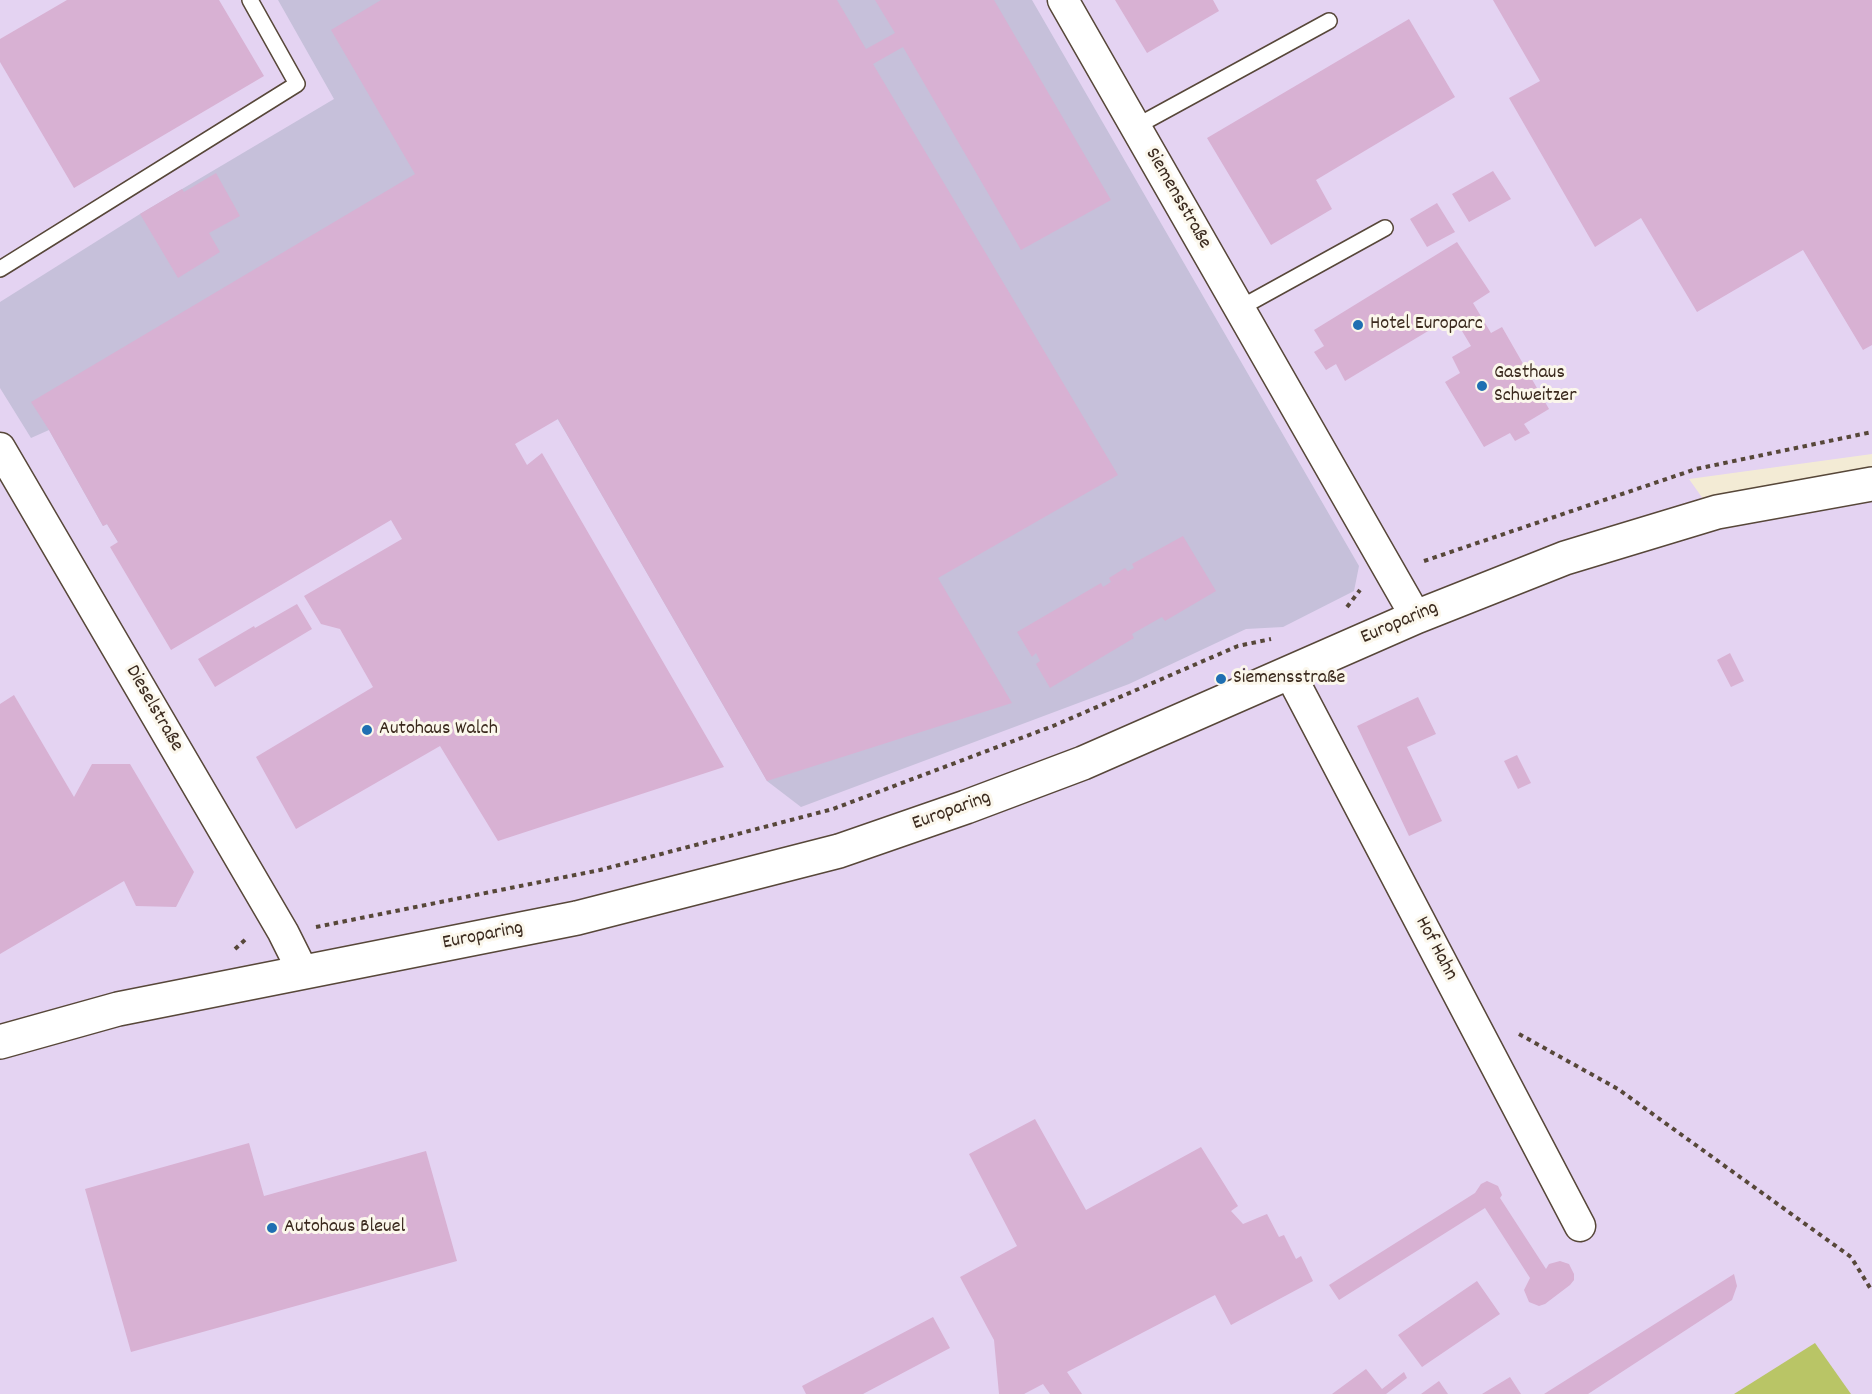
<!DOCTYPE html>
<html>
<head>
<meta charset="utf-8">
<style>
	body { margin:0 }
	canvas { display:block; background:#f3ebd5 }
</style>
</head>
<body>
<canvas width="1872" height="1394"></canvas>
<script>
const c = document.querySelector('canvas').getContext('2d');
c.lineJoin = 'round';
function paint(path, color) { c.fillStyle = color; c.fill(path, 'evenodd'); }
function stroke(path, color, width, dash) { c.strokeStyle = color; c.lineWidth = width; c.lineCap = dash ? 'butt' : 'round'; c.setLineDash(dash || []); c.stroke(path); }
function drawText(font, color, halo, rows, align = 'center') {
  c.font = font + ' Dekko,sans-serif'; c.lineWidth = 6; c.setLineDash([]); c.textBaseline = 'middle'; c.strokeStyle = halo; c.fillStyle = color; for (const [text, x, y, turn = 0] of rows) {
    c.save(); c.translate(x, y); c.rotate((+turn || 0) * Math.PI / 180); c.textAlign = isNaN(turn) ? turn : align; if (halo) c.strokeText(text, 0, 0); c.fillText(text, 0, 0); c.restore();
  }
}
const built = new Path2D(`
	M0,0H1872V454L1689,479L1723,527L1872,500V1394H0Z`);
const industrial = new Path2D(`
	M278,0H1032L1359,566L1354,591L1283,627L1246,629L1129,684L801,807L767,781L569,438L485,297L403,374L118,542L107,524L103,526L49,430L31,438L0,388V302L140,214L334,99Z`);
const green = new Path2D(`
	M1815,1343L1851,1394H1734Z`);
const building = new Path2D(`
	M67,0H219L264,76L74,188L0,62V39Z
	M381,0H837L866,49L895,33L875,0H994L1111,200L1021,250L903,47L873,64L1118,475L938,578L1012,703L767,781L558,419L515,444L527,465L542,453L724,767L498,841L440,746L296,829L256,757L373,687L340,629L321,624L304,596L402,539L391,520L171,650L110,547L118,542L107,524L103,526L49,430L31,402L415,174L331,30Z
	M1115,0H1213L1219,11L1147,53Z
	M1493,0H1872V345L1863,350L1803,250L1697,312L1641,218L1595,247L1509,98L1540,81Z
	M1409,19L1455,97L1316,180L1332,209L1271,245L1207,138Z
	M1493,171L1511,199L1469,222L1452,194Z
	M216,173L240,216L209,233L220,252L178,278L140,214L182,189L184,192Z
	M1437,203L1455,232L1427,247L1410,219Z
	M1457,242L1490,292L1473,303L1491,333L1502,327L1549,409L1524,424L1530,433L1515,441L1510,433L1484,447L1445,382L1460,373L1452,357L1471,346L1453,316L1345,381L1336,364L1326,370L1314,352L1324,346L1314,330Z
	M1183,536L1216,591L1165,621L1162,617L1132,634L1134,638L1050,688L1036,664L1040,661L1036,653L1032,657L1017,632L1101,583L1103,587L1111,582L1109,578L1125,568L1128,571L1134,568L1132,564Z
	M297,604L312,629L215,687L198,659L254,626L255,628Z
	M1730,653L1744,681L1731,687L1717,660Z
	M14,695L74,797L92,764H130L194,872L176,907L136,906L124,881L0,954V704Z
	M1418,697L1436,734L1407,747L1442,821L1409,836L1357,726Z
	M1517,755L1531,783L1518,789L1504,761Z
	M1035,1119L1086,1210L1201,1147L1238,1206L1231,1211L1243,1224L1267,1214L1279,1237L1284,1235L1296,1259L1301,1256L1313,1281L1231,1325L1215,1295L1067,1372L1082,1394H1050L1043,1384L1024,1394H999L994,1340L960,1277L1017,1246L969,1154Z
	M249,1143L264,1196L426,1151L457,1261L131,1352L85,1189Z
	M1487,1181L1498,1186L1502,1195L1500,1198L1546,1269L1549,1264L1560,1261L1569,1264L1574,1274V1280L1570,1285L1545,1304L1539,1306L1529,1302L1524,1290L1530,1278L1485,1208L1339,1300L1329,1285L1475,1193L1481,1184Z
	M1734,1274L1737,1286L1732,1300L1588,1394H1544Z
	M1477,1281L1500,1314L1422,1367L1398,1335Z
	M933,1317L950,1348L863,1394H806L802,1386Z
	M1366,1369L1382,1389L1404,1372L1407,1378L1386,1394H1332Z
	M1510,1377L1521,1394H1482Z
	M1439,1381L1448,1394H1421Z`);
const path = new Path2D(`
	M1424,561L1696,469L1872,432
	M1347,607L1360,590
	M316,927L600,870L833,809L1053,726L1238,646L1271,639
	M235,949L247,938
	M1519,1034L1618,1089L1851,1257L1872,1291`);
const service = new Path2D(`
	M1135,127L1329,21
	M0,269L297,84L250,0
	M1240,308L1385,228`);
const minor = new Path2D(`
	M1063,0L1416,617
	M0,448L283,932L303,972
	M1289,672L1580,1226`);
const tertiary = new Path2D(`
	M0,1042L118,1009L577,918L839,851L966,807L1083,763L1416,617L1565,558L1717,512L1872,484`);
const markers = [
	[1358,325,6,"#1f6fb2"],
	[1482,386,6,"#1f6fb2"],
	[1221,679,6,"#1f6fb2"],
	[367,730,6,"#1f6fb2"],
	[272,1228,6,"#1f6fb2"]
];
const streetNames = [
	["Siemensstraße",1177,199,60],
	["Europaring",1400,624,-23],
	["Dieselstraße",153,709,60],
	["Europaring",952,812,-20],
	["Europaring",483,937,-11],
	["Hof Hahn",1435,949,62]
];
const poiNames = [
	["Hotel Europarc",1370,325],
	["Gasthaus",1494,374],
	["Schweitzer",1494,397],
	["Siemensstraße",1233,679],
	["Autohaus Walch",379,730],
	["Autohaus Bleuel",284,1228]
];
paint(built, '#e4d3f2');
paint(industrial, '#c6c0da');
paint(green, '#b9c566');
paint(building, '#d8b1d3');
stroke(service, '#574739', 18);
stroke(minor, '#574739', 33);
stroke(tertiary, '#574739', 36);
stroke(path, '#574739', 4, [4.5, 4.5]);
stroke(service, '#fff', 15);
stroke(minor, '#fff', 30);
stroke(tertiary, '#fff', 33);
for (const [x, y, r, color] of markers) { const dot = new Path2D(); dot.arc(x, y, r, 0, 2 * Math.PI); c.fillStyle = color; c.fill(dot); stroke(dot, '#fbf7ec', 2); }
drawText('20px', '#3b2a1e', '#fbf7ec', streetNames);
drawText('20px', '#3b2a1e', '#fbf7ec', poiNames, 'left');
</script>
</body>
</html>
